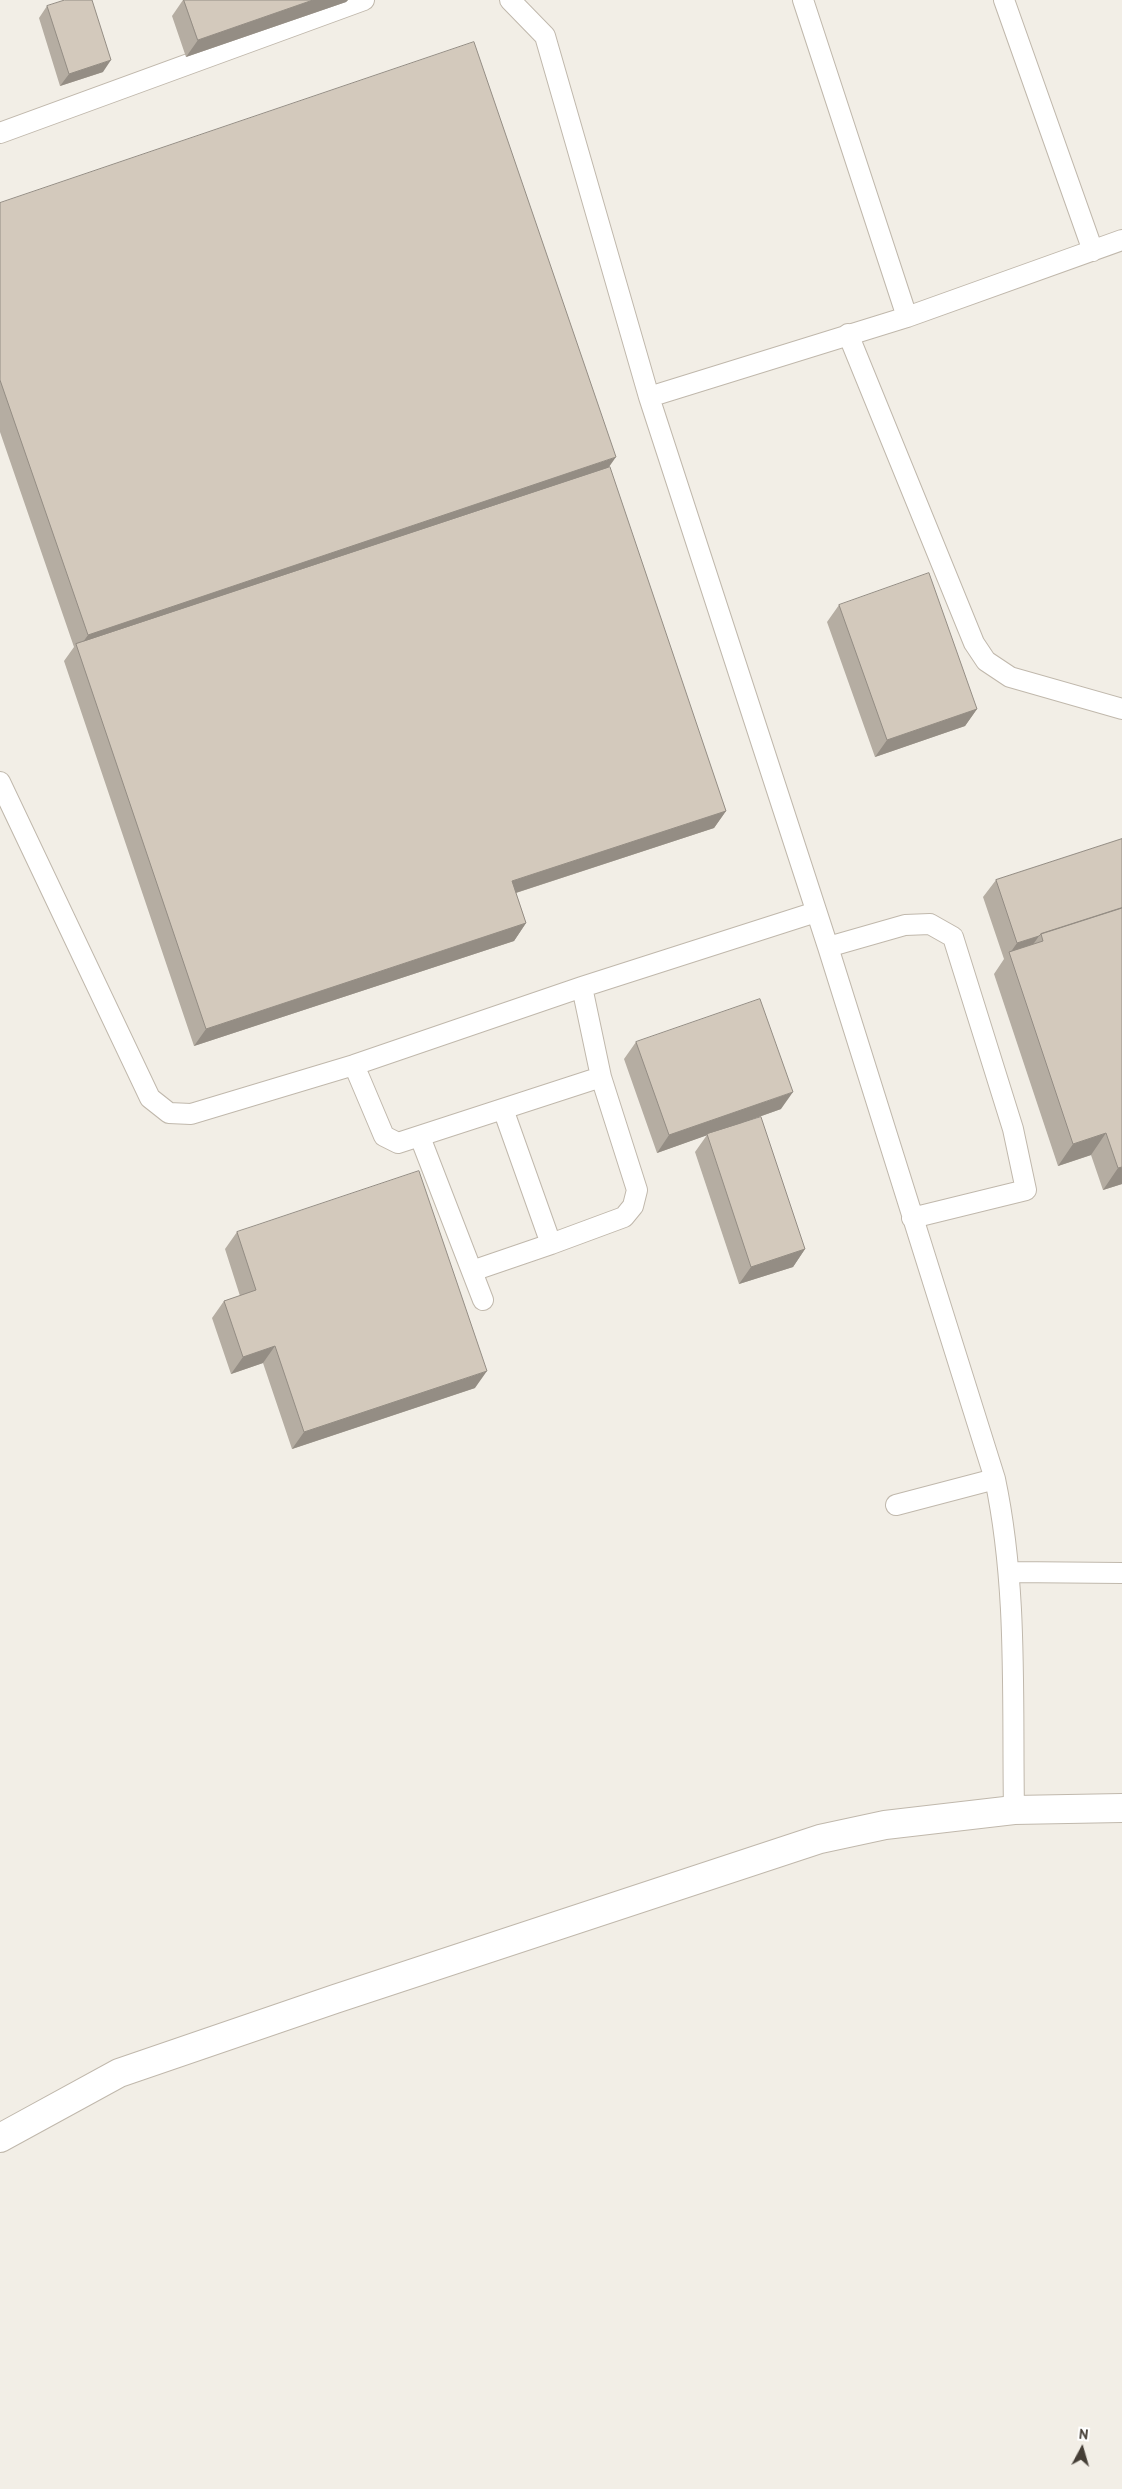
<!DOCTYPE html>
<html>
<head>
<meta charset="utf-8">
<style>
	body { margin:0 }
	#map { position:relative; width:1122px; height:2489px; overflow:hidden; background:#f2eee6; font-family:"PT Sans",sans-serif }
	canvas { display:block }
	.north { position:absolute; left:1057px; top:2424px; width:50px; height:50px; -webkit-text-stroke:4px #fff; paint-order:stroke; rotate:6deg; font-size:14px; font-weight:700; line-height:20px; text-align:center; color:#453e36 }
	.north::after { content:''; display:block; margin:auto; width:18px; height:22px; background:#453e36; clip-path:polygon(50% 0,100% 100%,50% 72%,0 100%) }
</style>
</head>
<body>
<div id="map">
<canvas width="1122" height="2489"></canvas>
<div class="north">N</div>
</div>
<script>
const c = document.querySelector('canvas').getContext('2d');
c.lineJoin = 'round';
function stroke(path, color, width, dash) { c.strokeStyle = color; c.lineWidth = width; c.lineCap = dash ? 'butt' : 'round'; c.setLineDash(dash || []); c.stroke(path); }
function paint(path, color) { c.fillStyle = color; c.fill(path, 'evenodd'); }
const service = new Path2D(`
	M510,0L545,36L649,397L828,947L995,1479C1018,1588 1012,1700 1014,1810
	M803,0L907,317
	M1004,0L1093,251
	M0,133L364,0
	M848,334L974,643L986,661L1010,677L1122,709
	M649,397L907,317L1122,240
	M0,782L150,1098L169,1113L191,1114L354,1065L582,987L816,912
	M828,947L905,925L930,924L953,937L1013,1129L1026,1190L912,1218
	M354,1065L384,1136L398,1143L601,1077
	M503,1109L551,1244L624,1217L633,1206L637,1190L601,1077L582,987
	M420,1137L483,1300
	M472,1271L551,1244
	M896,1505L995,1479
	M1010,1572L1122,1573`);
const minor = new Path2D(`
	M0,2138L119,2073L335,1999L820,1839L885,1825L1014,1810L1122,1808`);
const wall = new Path2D(`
	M183,0H348L346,2L186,57L172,16Z
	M47,6L103,72L60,86L39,18Z
	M0,203L608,468L726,811L714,828L516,893L526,923L514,941L194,1046L64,661L74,647L0,432Z
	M839,605L977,709L965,726L875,757L827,622Z
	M1122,839V1184L1103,1190L1091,1155L1058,1166L994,974L1004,959L983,897L996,880Z
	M636,1042L781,1109L742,1123L805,1249L793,1267L739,1284L695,1152L707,1135L657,1153L624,1059Z
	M237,1232L475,1388L292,1449L263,1363L231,1374L212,1318L224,1301L240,1296L225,1249Z`);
const shadedWall = new Path2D(`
	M313,0H348L346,2L186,57L198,40Z
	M111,60L103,72L60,86L69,74Z
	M616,457L604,474L78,649L88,635Z
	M977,709L965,726L875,757L887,740Z
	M726,811L714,828L500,898L512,881Z
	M526,923L514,941L194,1046L206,1029Z
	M1039,936L1027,953H1010L1017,943Z
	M793,1092L781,1109L657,1153L669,1135Z
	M1106,1133L1091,1155L1058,1166L1073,1144Z
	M1122,1167V1184L1103,1190L1118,1168Z
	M805,1249L793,1267L739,1284L751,1267Z
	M275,1346L263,1363L231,1374L243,1357Z
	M487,1371L475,1388L292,1449L304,1432Z`);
const building = new Path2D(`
	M65,0H92L111,60L69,74L47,6Z
	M184,0H313L198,40Z
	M474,42L616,457L88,635L0,380V203Z
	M610,467L726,811L512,881L526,923L206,1029L76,644Z
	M929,573L977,709L887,740L839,605Z
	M1122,839V908L1041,934L1039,936L1017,943L996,880Z
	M1122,908V1167L1118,1168L1106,1133L1073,1144L1009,952L1043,941L1041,934Z
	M760,999L793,1092L669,1135L636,1042Z
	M761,1117L805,1249L751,1267L707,1134Z
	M419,1171L487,1371L304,1432L275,1346L243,1357L224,1301L256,1290L237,1232Z`);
stroke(service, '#c0b8ac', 22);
stroke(minor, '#c0b8ac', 30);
stroke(service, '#fff', 20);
stroke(minor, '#fff', 28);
paint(wall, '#b5ada2');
paint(shadedWall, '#948d84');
paint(building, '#d3c9bc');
stroke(building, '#948d84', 1);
</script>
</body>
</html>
